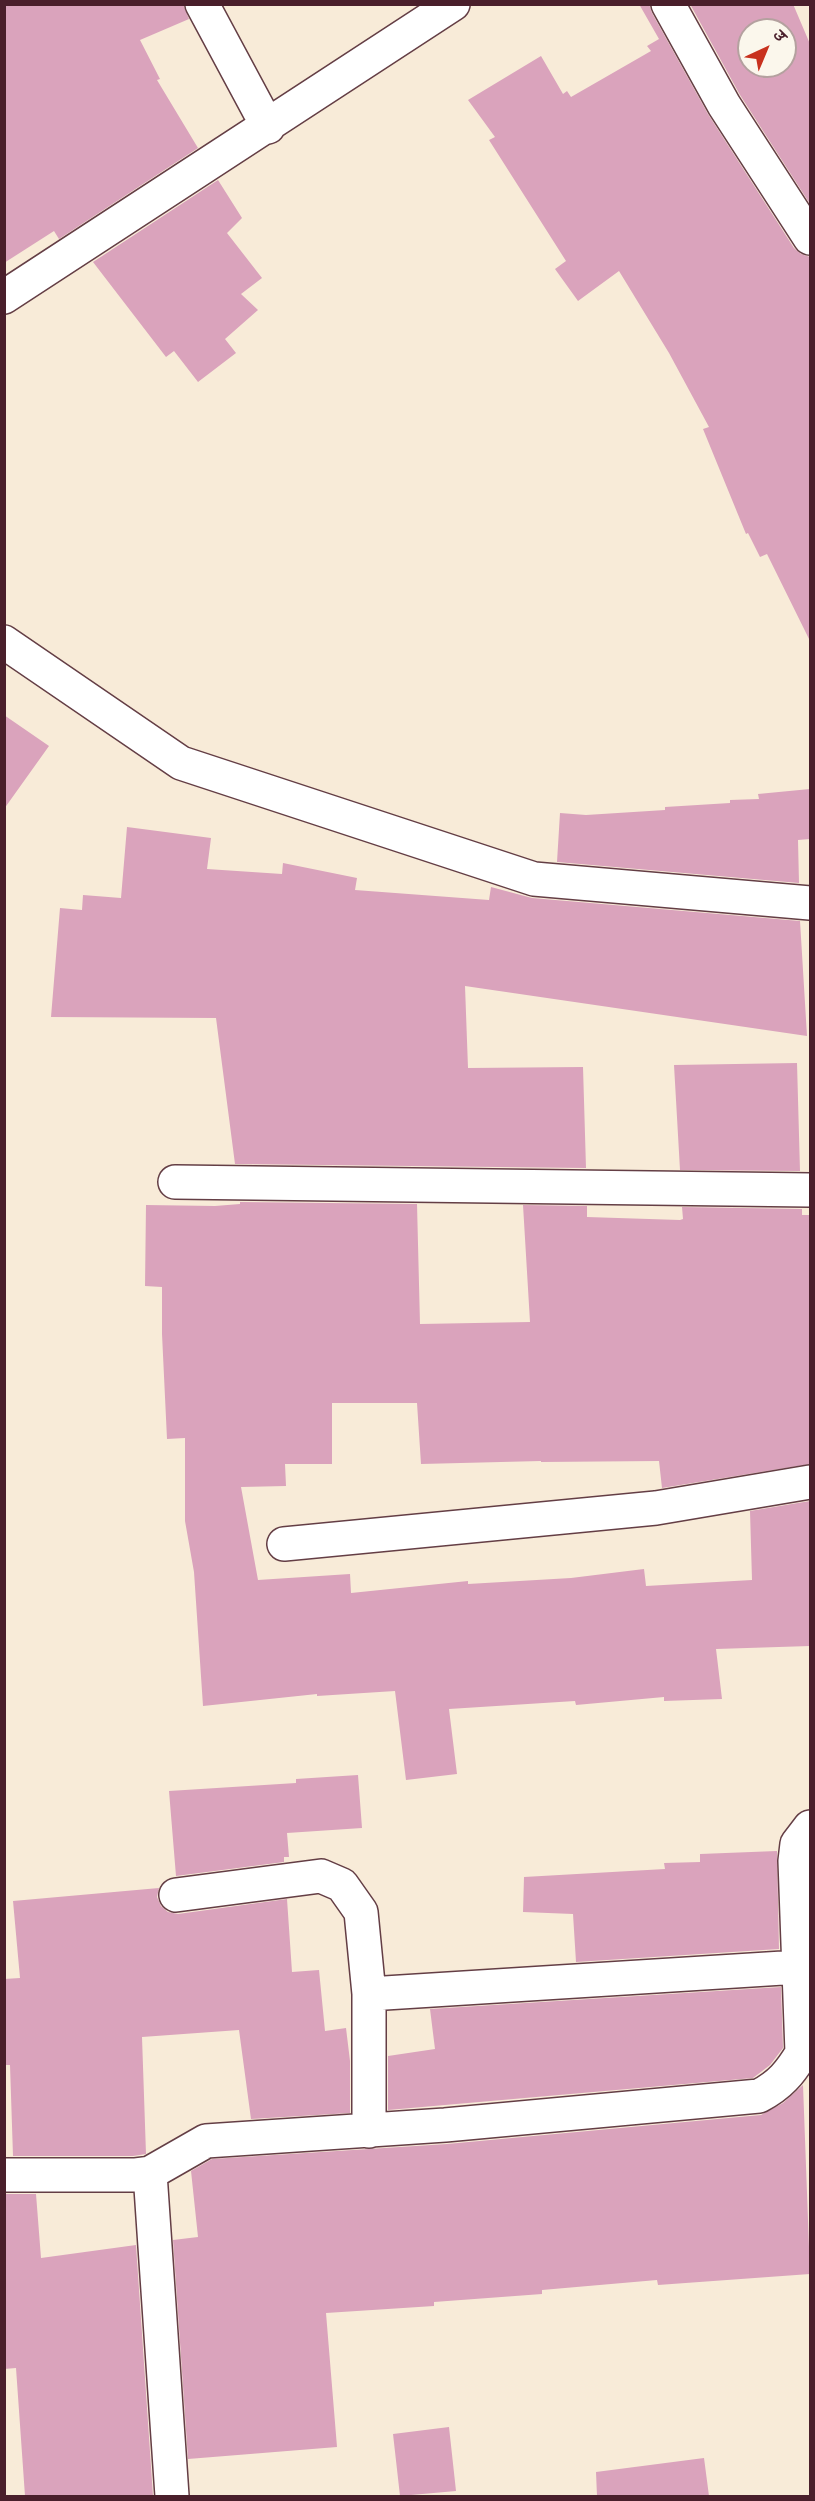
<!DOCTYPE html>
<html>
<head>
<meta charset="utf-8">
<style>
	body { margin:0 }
	#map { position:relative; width:815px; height:2501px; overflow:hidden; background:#f8ebd8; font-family:Kalam,"Playpen Sans Deva",sans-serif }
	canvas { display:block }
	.frame { position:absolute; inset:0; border:6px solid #4a1f2b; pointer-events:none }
	.north { position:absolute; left:737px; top:18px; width:60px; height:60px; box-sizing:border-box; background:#fbf7ec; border:2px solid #b4a19f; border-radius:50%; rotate:44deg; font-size:16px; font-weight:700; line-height:24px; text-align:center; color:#4a1f2b }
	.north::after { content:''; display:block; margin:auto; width:21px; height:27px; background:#c8321e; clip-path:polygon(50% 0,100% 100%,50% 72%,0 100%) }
</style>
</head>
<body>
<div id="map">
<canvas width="815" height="2501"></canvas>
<div class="frame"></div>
<div class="north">उ</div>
</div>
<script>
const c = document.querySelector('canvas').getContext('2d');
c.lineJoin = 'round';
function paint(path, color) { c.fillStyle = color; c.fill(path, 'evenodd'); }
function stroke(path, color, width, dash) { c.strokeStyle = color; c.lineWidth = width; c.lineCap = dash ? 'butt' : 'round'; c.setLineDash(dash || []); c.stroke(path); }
const building = new Path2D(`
	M4,4H183L189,19L140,40L160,79L157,80L198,148L59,239L54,231L4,263Z
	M639,4H649L652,13L708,114L794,248L801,254L810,257V641L767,554L760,557L748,533L746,534L703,429L709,427L669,353L619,271L578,301L555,269L566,261L489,140L495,137L468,100L541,56L563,94L567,91L571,97L651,51L647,46L659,39Z
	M690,4H793L810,44V204L740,95ZM749,30H785V66H749Z
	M218,180L242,218L227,233L262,278L241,294L258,310L225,339L236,353L198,382L174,351L166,357L93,262Z
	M4,715L49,746L4,809Z
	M810,789V839L798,840L799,883L557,862L560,813L586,815L665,810V807L730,803V800L759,799L758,794Z
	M127,827L211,838L207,869L282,874L283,863L357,878L355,890L489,900L491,887L532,898L800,921L807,1036L465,986L468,1068L583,1067L586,1168L235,1164L216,1018L51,1017L60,908L82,910L83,895L121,898Z
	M797,1063L800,1171L680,1170L674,1065Z
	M240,1202L417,1204L420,1324L530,1322L523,1205L587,1206V1217L680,1220L683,1219L682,1207L802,1209V1215H809L810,1464L662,1488L659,1461L541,1462V1461L421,1464L417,1403H332V1464H285L286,1486L241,1487L258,1580L350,1574L351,1593L468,1581V1584L571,1578L644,1569L646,1586L752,1580L750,1511L810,1501V1646L716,1649L722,1699L664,1701V1697L576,1705L575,1701L449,1709L457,1774L406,1780L395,1691L317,1696V1694L203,1706L194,1572L185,1521V1438L167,1439L162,1334V1287L145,1286L146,1205L215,1206L240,1204Z
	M358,1775L362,1828L287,1833L289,1857H284V1862L176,1876L169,1791L296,1783V1779Z
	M777,1851L779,1949L576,1962L573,1914L523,1912L524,1877L665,1869L664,1863L700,1862V1854Z
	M159,1888L157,1897L161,1906L168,1912L178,1914L287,1899L292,1972L319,1970L325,2031L346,2028L350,2061V2113L251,2119L239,2030L142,2037L146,2154L133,2156H13L10,2065H6L4,2036V1979L20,1978L13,1901Z
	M781,1987L783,2048L770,2065L753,2078L388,2110V2056L435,2049L430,2009Z
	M803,2085L810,2274L658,2285L657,2280L542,2290V2294L434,2302V2306L326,2313L337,2447L188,2459L173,2240L198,2237L191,2171L212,2159L447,2144L761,2115L783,2103Z
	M4,2194H36L41,2258L136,2245L153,2496H25L16,2368L4,2369Z
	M449,2427L456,2491L400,2496L393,2434Z
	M704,2458L709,2496H597L596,2472Z`);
const minor = new Path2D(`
	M202,4L268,127
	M668,4L724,105L810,238
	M4,297L453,4
	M4,642L181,763L534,879L810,903
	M175,1182L810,1190
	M284,1544L656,1508L810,1482
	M176,1895L321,1876L342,1885L361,1912L369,1994V2131
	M369,1994L799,1967
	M150,2173L172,2496
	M4,2175H134L150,2173L206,2141L445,2125L759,2096C780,2085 790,2073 802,2053L795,1861L797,1844L810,1827`);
paint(building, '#daa3bc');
stroke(minor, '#643e45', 36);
stroke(minor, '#fff', 33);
</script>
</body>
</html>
